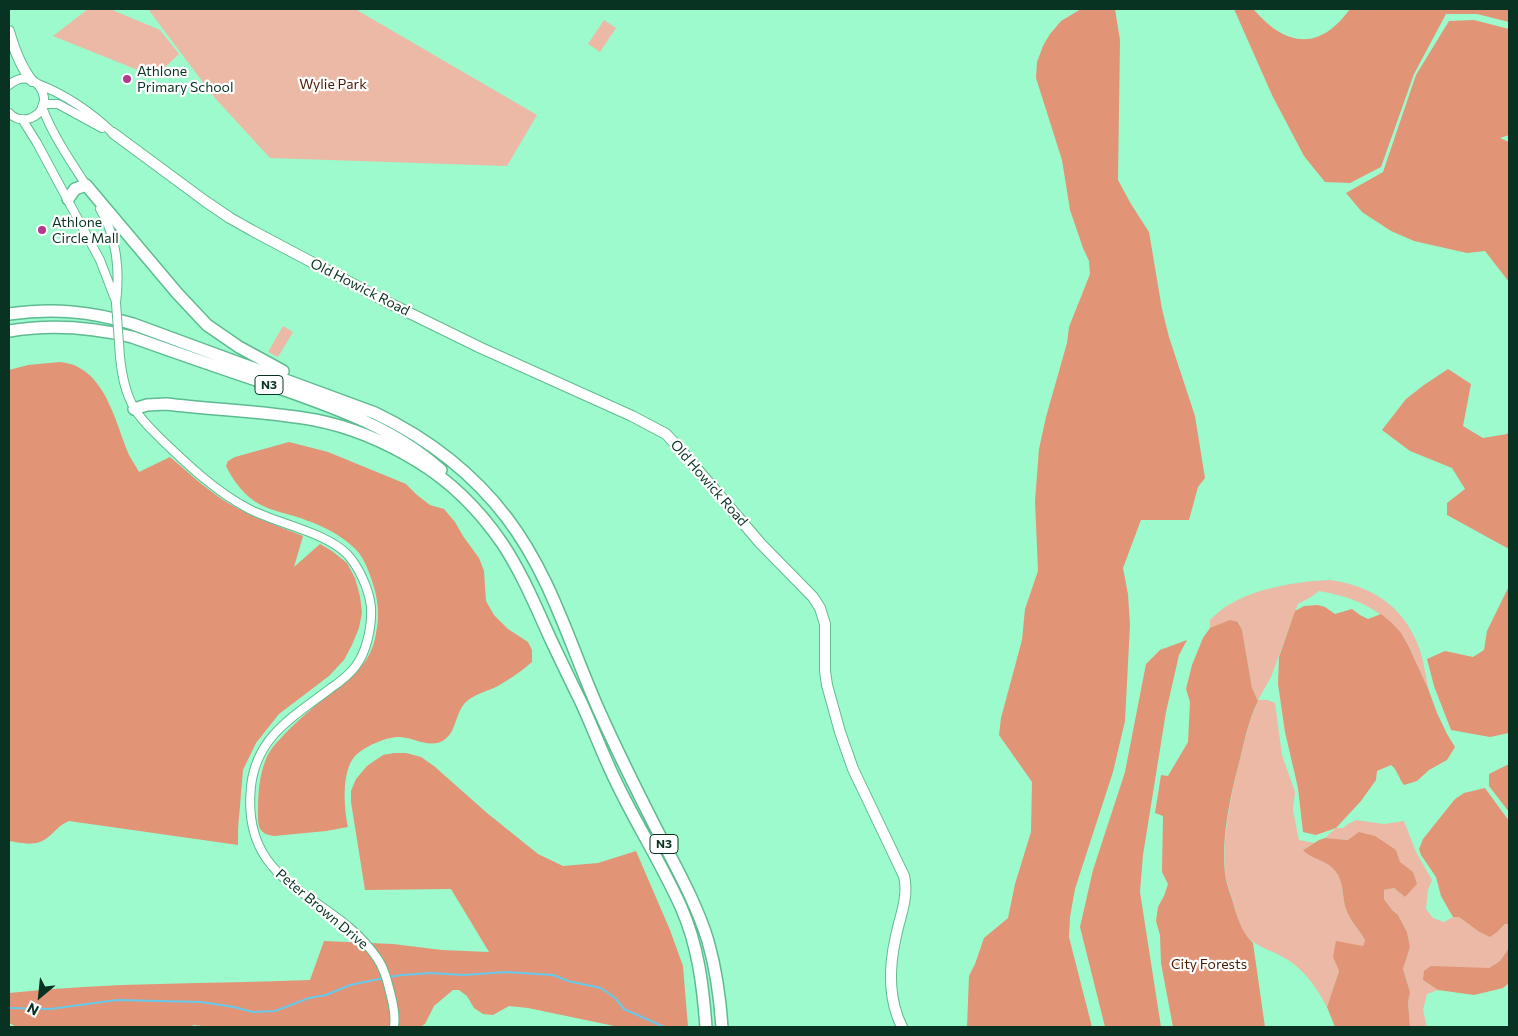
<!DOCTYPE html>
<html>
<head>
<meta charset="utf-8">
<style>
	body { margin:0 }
	#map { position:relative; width:1518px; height:1036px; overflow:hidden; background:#9dfacd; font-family:Commissioner,sans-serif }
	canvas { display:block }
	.frame { position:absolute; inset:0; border:10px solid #083221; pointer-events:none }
	.north { position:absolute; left:15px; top:971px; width:50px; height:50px; -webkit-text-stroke:4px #fff; paint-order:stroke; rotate:208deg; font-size:14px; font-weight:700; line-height:20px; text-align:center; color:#083221 }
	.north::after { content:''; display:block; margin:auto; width:18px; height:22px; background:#083221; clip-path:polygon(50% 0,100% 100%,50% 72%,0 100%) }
</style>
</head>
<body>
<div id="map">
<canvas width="1518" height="1036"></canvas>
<div class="frame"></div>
<div class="north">N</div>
</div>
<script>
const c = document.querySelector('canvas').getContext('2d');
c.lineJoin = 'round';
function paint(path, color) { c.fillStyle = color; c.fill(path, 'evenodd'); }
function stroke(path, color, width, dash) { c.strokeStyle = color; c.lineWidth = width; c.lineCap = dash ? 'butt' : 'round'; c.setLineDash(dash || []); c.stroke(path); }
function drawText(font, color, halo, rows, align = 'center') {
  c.font = font + ' Commissioner,sans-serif'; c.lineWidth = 4.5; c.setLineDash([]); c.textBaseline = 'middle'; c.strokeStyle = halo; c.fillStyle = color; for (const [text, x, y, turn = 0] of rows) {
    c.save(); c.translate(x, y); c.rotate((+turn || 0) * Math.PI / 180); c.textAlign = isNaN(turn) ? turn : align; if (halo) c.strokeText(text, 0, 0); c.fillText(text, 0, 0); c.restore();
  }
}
const green = new Path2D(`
	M88,9H110L160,30L179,54L155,77L53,36Z
	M148,9H355L537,115L507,166L270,158L214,97Z
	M604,20L616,28L600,52L588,44Z
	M283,326L293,332L278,357L268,352Z
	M1330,580C1373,586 1405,607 1420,650C1424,663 1426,678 1429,691C1421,677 1416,660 1408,645C1389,612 1356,597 1319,591L1311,597L1298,604L1271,677L1258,700H1268L1275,703L1282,755L1295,792L1293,810L1299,840L1314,843L1304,849C1313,861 1330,859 1338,875C1344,886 1342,898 1346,909C1349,919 1360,931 1365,940L1363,946L1333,957L1339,971L1327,1007C1315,985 1303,967 1279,955C1268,949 1255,946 1247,936C1239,927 1237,916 1234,905C1232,896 1228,888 1226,879C1221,838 1231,795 1241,755C1246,736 1250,718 1258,701L1252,688L1242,631L1239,622L1210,628V620C1238,590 1290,582 1330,580Z
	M1356,820L1384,824L1404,821L1416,852L1432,880L1428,890L1426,909L1433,918L1444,922L1453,917H1459L1478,931L1497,932L1505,924H1509V948L1500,961L1489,968H1472L1423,980L1438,990L1427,994L1423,1010L1427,1027H1410L1408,1002L1410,991L1403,969L1410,947L1407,932L1398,915L1392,910L1384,899V890L1394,888L1405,897L1413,872L1400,863L1396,850L1348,840L1325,838L1336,828H1343L1348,824Z`);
const forest = new Path2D(`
	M1081,9H1115L1120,40L1118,180L1131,204L1149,232L1162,309L1169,337L1195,416L1205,478L1198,487L1189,520H1141L1123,568L1128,594L1130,625L1125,721L1113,772L1075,889L1070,917L1069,937L1092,1027H967L969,976L975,964L984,938L1008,918L1015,884L1031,832L1032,782L999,735L1001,718L1022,640L1025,609L1038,571L1035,501L1039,449L1046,417L1067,343L1069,327L1090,274L1089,261L1083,248L1070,210L1062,160L1036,78L1037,62L1043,46L1050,34L1061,21Z
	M1234,9H1253C1260,16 1268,25 1276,30C1307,50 1331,35 1350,9H1509V22L1477,14H1446L1414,74L1381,167L1350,183L1325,182L1304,156L1272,95Z
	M1474,20L1509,29V135L1500,138L1509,142V282L1485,251L1467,253L1414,241L1391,231L1362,212L1346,193L1383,172L1416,75L1449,21Z
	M60,362C66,363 73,364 78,367C108,382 117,427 129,455C132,461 136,466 139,472L170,457C189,473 207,490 228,503C251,517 278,526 303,536L294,567L320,544L332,551L347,563L355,578L360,596L362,613L359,628L352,645L344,660L329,676L279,714L256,743L243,770L238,829V845L69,821C59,825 55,832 47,838C35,847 22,843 9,841V370L28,365Z
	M1448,369L1471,384L1463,426L1483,438L1507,434L1509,431V549L1447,515V503L1465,489L1452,468L1410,451L1382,430L1406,399L1424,385Z
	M289,442L328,452L406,484L417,495L430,505L444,509L455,522L463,536L479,558L484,571L486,601L494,615L508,629L528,642L532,650V662C522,671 510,679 498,686C488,691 475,694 467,701C455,711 457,732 444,740C430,749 415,738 400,737C393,737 384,739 378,742C370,745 361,750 355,756C341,772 344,808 348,827L326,831L274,836C258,834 258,826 258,812C258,794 259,776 266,759C269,751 275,744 281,738C298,719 318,704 338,687C344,682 352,677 358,670C368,660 374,647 376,633C380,616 378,598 372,581C369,572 365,561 359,553C343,534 316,523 294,516C283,513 271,510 261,505C245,497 234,482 226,466L228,461L235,457Z
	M1509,586V733L1490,737L1451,730L1434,686L1427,659L1445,651L1473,657L1484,650L1487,631Z
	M1318,605L1325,607L1335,614L1352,609L1360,615L1368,619L1381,614L1392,623L1401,633L1409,647L1429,691L1437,713L1447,734L1455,747L1447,760L1429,770L1417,781L1404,785C1399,779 1397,769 1391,765L1377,771L1376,780L1361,801L1336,828L1316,835L1303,832L1298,788L1285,732L1278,684L1279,657L1295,611L1304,606Z
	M1230,620L1238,622L1242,630L1252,688L1258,701C1249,719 1245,739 1240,759C1230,797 1220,841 1226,880C1228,889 1232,897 1234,906C1239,922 1241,930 1253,943L1265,1027H1173L1161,963L1160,935L1156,921L1158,907L1164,896L1168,884L1162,872L1163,816L1155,813L1161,775L1168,776L1188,742L1190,702L1186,689L1192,665L1203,638L1210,628Z
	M1187,640L1179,655L1166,712L1143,855L1140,892L1161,1027H1105L1080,927L1093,870L1125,772L1146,664L1160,650Z
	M394,753H406L421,757L434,766L487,813L538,854L563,866L598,863L636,851L670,930L683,966L688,1027H619L528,1008L509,1006L493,1015L483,1014L474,1008L467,996L459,990H453L434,1006L425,1024L420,1027H212L193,1025L192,1027H17L9,1023V993C109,982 210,984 310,980L324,941L393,944L442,950L489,952L451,889L365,890L351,802V791L356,779L367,766L383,755Z
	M1509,764V812L1489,786V774Z
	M1485,788L1509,821V924H1505L1497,932L1490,937L1478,931L1459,917H1453L1441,896L1436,877L1421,855L1419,849L1423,839L1455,799L1464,793Z
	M1359,832L1375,836L1396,850L1400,862L1413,872L1417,884L1405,897L1394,888L1384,890V899L1392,910L1398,915L1407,932L1410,947L1403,969L1410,992L1408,1002L1410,1027H1335L1327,1007L1339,971L1333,957L1336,941L1363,946L1365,940C1360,931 1349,919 1346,909C1342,898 1344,886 1338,875C1329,859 1313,861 1303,850L1319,840L1325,838L1348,840Z
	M1509,948V983L1503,988L1474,995L1438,990L1423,980L1424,971L1431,966L1489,968L1500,961Z`);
const stream = new Path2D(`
	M389,977L402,975L431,973L464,975L506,972L553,975L568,981L601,988L615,998L624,1009L664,1027
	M9,1008L50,1009L117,1000L201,1002L234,1007L253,1012L275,1011L309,998L326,995L350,985L384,978`);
const minor = new Path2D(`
	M38,84C66,95 92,113 113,133
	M9,85C35,62 60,106 31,118C23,121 15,119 9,113
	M43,104H58L102,128
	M42,107C53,136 71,162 88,188
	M22,119L37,143L100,260L115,299
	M100,209C117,236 120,272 116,303
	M120,357C122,376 125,392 134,408C141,420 151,429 161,439C187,464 216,492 249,509C278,524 325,532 347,554C359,567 369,589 371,607C372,626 367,652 355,667C348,676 340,682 331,688C295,716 257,735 251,786C240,890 332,891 377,958C384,968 387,980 390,992C393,1003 396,1015 394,1027`);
const major = new Path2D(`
	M9,31C14,49 20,66 32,81
	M113,133L205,201L230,218L253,231L385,301L481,348L632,416L666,434L680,449L761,544L813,597L820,608L825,624V671L827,685L840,732L853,769L904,876C909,897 900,916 896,936C889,966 888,999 902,1027`);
const highway = new Path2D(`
	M68,199L75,189L86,185L177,293L207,325L239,347L283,371
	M9,314C53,308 90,311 133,324L375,413C427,438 472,472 507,518C552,577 571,649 601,715C620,757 640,797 661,838C678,871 697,905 708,941C716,969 720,998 722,1027
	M9,331C51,324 91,327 132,337C177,353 223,369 268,384C330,406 392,426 441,470
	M134,409L147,405L166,404C215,410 266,411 315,420C351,427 386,442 417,461C450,481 480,511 502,543C522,573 536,607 551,640C561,661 571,682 581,702C591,724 600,747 610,769C631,816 660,860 681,907C698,945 703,986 706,1027`);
const minorBridge = new Path2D(`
	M116,303L120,357`);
const markers = [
	[127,79,5,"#b3398d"],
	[42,230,5,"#b3398d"]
];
const shields = [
	[269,385,28],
	[664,844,28]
];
const shieldNames = [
	["N3",269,385],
	["N3",664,844]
];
const poiNames = [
	["Athlone",137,71],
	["Primary School",137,87],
	["Athlone",52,222],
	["Circle Mall",52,238]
];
const parkNames = [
	["Wylie Park",333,84],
	["City Forests",1209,964]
];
const streetNames = [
	["Old Howick Road",360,287,27],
	["Old Howick Road",709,483,49],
	["Peter Brown Drive",322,909,40]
];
paint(green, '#ebb9a5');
paint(forest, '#e29476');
stroke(stream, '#67caeb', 2);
stroke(minor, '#5ebb91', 10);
stroke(major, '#5ebb91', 12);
stroke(highway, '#5ebb91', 14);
stroke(minor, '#fff', 8);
stroke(major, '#fff', 10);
stroke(highway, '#fff', 11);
stroke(minorBridge, '#5ebb91', 10, []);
stroke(minorBridge, '#fff', 8);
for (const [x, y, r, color] of markers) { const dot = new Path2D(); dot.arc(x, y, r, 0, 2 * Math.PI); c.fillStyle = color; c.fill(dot); stroke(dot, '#fff', 2); }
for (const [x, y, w] of shields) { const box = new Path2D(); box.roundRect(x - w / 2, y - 9.5, w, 19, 4); c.fillStyle = '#fff'; c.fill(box); stroke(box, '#083221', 1); }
drawText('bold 12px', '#083221', null, shieldNames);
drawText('14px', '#083221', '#fff', poiNames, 'left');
drawText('14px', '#4a1a04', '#fff', parkNames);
drawText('14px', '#083221', '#fff', streetNames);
</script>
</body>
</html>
